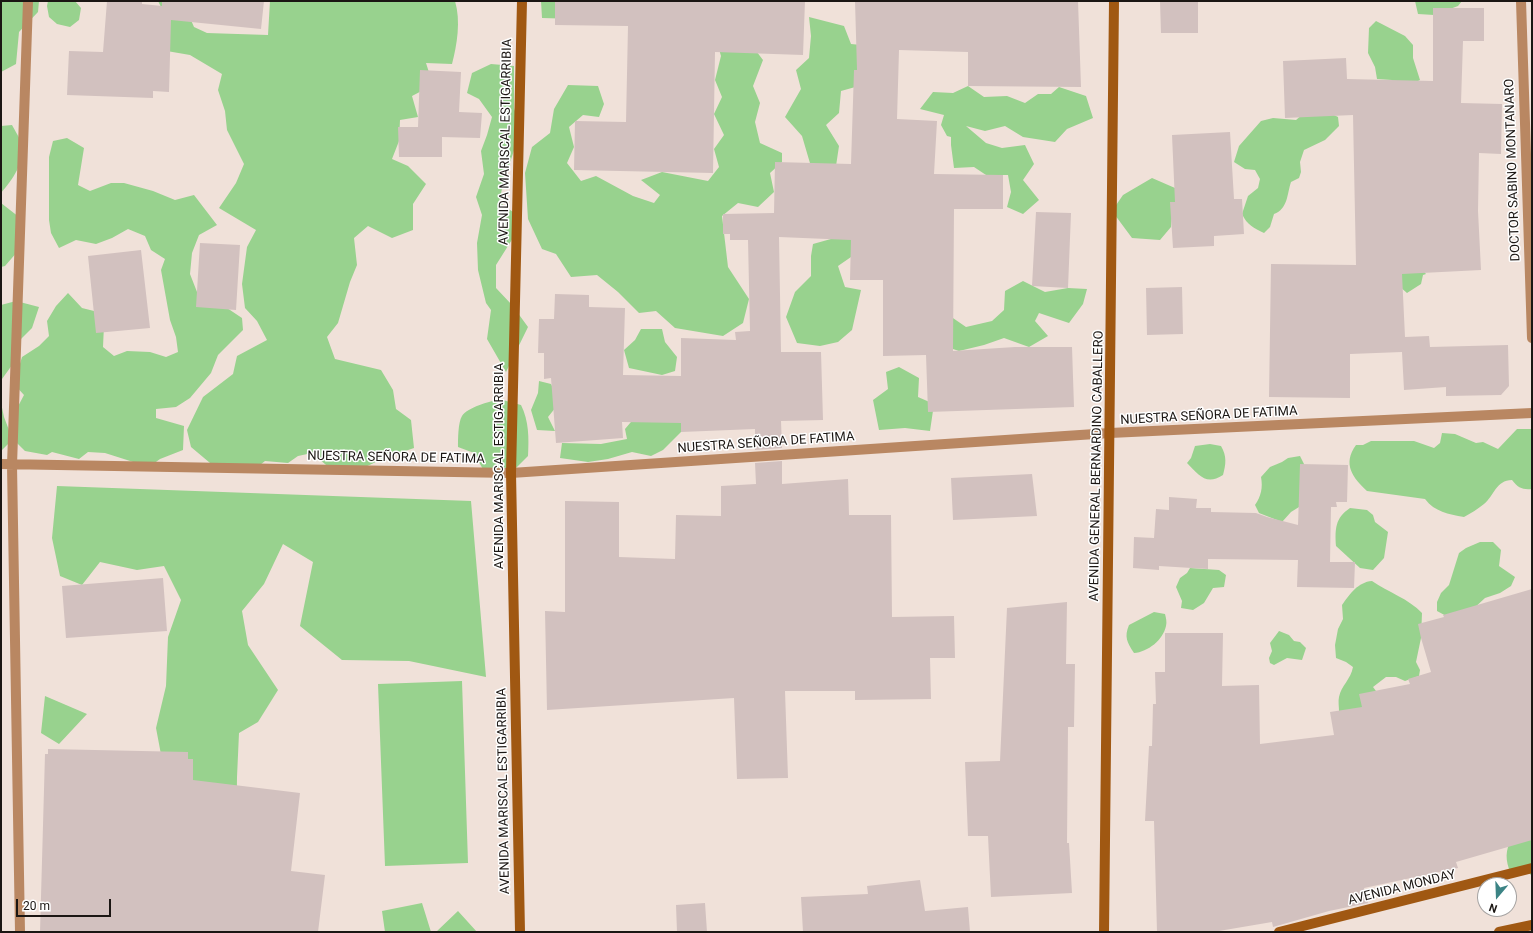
<!DOCTYPE html>
<html>
<head>
<meta charset="utf-8">
<style>
	body { margin:0 }
	#map { position:relative; width:1533px; height:933px; overflow:hidden; background:#f0e1d9; font-family:Roboto,sans-serif }
	canvas { display:block }
	.frame { position:absolute; inset:0; border:2px solid #1b1613; pointer-events:none }
	.north { position:absolute; left:1477px; top:877px; width:40px; height:40px; box-sizing:border-box; background:#fff; border:1px solid #a4a2a1; border-radius:50%; rotate:199deg; font-size:11px; font-weight:700; line-height:16px; text-align:center; color:#1b1613 }
	.north::after { content:''; display:block; margin:auto; width:14px; height:18px; background:#3c8485; clip-path:polygon(50% 0,100% 100%,50% 72%,0 100%) }
	.scale { position:absolute; left:16px; top:899px; width:95px; height:18px; box-sizing:border-box; border:2px solid #1b1613; border-top:0; padding-left:5px; font-size:12px; line-height:14px; white-space:nowrap; color:#1b1613; -webkit-text-stroke:3px #fff; paint-order:stroke }
</style>
</head>
<body>
<div id="map">
<canvas width="1533" height="933"></canvas>
<div class="frame"></div>
<div class="north">N</div>
<div class="scale">20 m</div>
</div>
<script>
const c = document.querySelector('canvas').getContext('2d');
c.lineJoin = 'round';
function paint(path, color) { c.fillStyle = color; c.fill(path, 'evenodd'); }
function stroke(path, color, width, dash) { c.strokeStyle = color; c.lineWidth = width; c.lineCap = dash ? 'butt' : 'round'; c.setLineDash(dash || []); c.stroke(path); }
function drawText(font, color, halo, rows, align = 'center') {
  c.font = font + ' Roboto,sans-serif'; c.lineWidth = 3; c.setLineDash([]); c.textBaseline = 'middle'; c.strokeStyle = halo; c.fillStyle = color; for (const [text, x, y, turn = 0] of rows) {
    c.save(); c.translate(x, y); c.rotate((+turn || 0) * Math.PI / 180); c.textAlign = isNaN(turn) ? turn : align; if (halo) c.strokeText(text, 0, 0); c.fillText(text, 0, 0); c.restore();
  }
}
const green = new Path2D(`
	M1,1H39L38,12L19,32L16,64L1,72Z
	M48,1H75L81,8L79,20L70,27L57,24L49,17L47,6Z
	M158,1H187V11L194,27L207,33L268,35L270,1H455C461,21 457,45 452,64L426,63L433,85L412,96L418,117L400,120L399,141L392,159L408,166L426,184L413,204V230L392,238L368,226L354,238L357,265L350,282L338,323L327,337L335,359L381,370L393,390L396,409L411,420L414,448L382,459L357,471L332,470L312,453L298,456L288,463L265,461L255,469L216,468L191,447L187,430L203,397L233,374L237,356L267,340L257,321L245,308L242,284L247,247L256,230L219,208L236,183L244,164L227,130L225,111L218,90L222,74L190,55L161,50L164,13Z
	M541,1H600L577,19L542,18Z
	M1415,1H1462L1458,6L1434,15L1418,14Z
	M809,17L844,26L851,44L861,45L866,84L841,91L839,113L826,125L839,146L836,166L854,212L851,257L838,266L845,287L861,290L852,330L838,342L820,346L797,343L786,317L795,292L811,276V256L813,244L838,237L812,170L802,136L785,117L801,89L796,70L809,58L811,36Z
	M1376,21L1405,36L1413,45V58L1420,80L1412,84L1391,82L1392,80L1377,79L1375,67L1368,53L1369,28Z
	M716,39L750,43L763,60L753,86L760,103L755,122L760,143L782,153V162L770,173L774,192L758,207L738,203L722,216L728,267L749,299L743,323L723,336L675,328L656,311L639,313L618,292L597,275L571,277L556,254L542,249L528,219L525,173L532,147L550,133L554,109L568,85L598,86L604,104L599,117L583,115L569,127L574,147L567,163L581,181L596,176L633,196L654,203L660,195L641,180L662,172L708,181L719,167L714,149L724,135L714,114L722,97L715,80L721,56Z
	M491,64L514,66V108L521,130L504,180L499,202L513,212V238L496,265V288L512,305L528,327L506,372L487,339L491,310L486,303L478,270L477,243L482,215L476,197L484,174L481,151L487,135L492,117L479,99L467,93L472,73Z
	M968,86L984,97L1007,96L1025,103L1038,94H1051L1059,87L1086,96L1093,118L1067,129L1055,142L1023,137L1005,126L985,131L966,126L986,143L1002,148L1025,145L1034,164L1023,180L1039,200L1023,214L1007,207L1011,192L1008,175H986L974,167L954,168L951,145V137L947,136L941,125L944,115L920,109L933,92L953,93Z
	M1303,114H1332L1338,117L1339,126L1325,140L1304,150L1300,162L1301,172L1299,178L1291,182C1287,194 1288,209 1274,214L1270,227L1264,233C1254,228 1247,225 1242,214L1248,196L1258,188L1260,179L1255,170L1245,169L1234,162L1239,146L1261,121L1273,118L1296,120Z
	M12,125C15,131 21,139 21,145C24,164 13,179 1,193V126Z
	M67,138L84,148L78,185L90,191L111,183H124L153,191L175,200L194,195L217,225L199,235L192,253L190,274L197,292L221,304L242,318L243,330L218,355L211,373L190,398L176,407L156,409V418L184,426L183,450L160,459L149,467L105,453L88,452L79,459L52,452L47,455L25,451L13,439L1,451V403L4,417L12,438L14,414L24,395L14,384L22,357L39,346L49,336L47,321L56,306L68,293L82,308L94,311L104,325L103,347L114,356L127,351L150,352L166,357L178,352L176,337L170,320L161,270L165,259L151,250L145,236L128,229L112,238L96,244L76,240L59,248L51,233L49,220V157L53,141Z
	M1152,178L1175,188L1176,199L1172,213L1171,227L1160,240L1132,238L1112,211L1123,195Z
	M1,203L19,217L18,251L5,266L1,267Z
	M1394,260L1420,267L1426,274L1423,275L1421,284L1407,293L1399,286Z
	M1023,281L1045,292L1068,288L1087,289L1083,304L1069,323L1039,313L1035,321L1048,336L1029,347L1004,338L984,345L959,351L935,343L950,316L966,327L992,321L1004,310L1005,291Z
	M16,301L39,307L32,328L15,345V361L2,379L1,384V305Z
	M641,329H662L665,342L677,357L675,371L662,375L629,368L624,350L635,340Z
	M899,367L919,378L918,397L934,404L930,431L905,428L879,430L873,400L888,389L886,372Z
	M539,381L551,384L560,402L548,417L555,431L537,430L531,410L538,393Z
	M499,399L521,405C529,421 529,438 528,456L511,473H485L474,453L458,447C458,440 458,422 462,416C468,407 489,402 499,399Z
	M636,416L694,419L663,450L651,456L632,452L608,459L588,462L560,458L562,443L601,444L627,439L625,429Z
	M1517,429H1532V489C1523,490 1518,488 1512,480C1496,480 1494,496 1484,504C1478,509 1471,513 1464,517C1448,514 1435,512 1425,499L1367,491C1353,478 1342,464 1356,445H1363L1371,441H1414L1434,448L1440,443L1442,433L1455,434L1476,443L1483,442L1498,449Z
	M1210,444L1221,446C1227,456 1226,464 1223,475C1206,486 1199,475 1187,463L1191,458L1195,446Z
	M1300,456L1304,464L1299,507L1291,512L1282,522L1259,513L1255,505C1261,496 1263,488 1261,477L1270,467L1282,462L1288,458Z
	M57,486L471,501L486,677L409,661L342,660L300,626L313,562L283,544L264,584L242,611L248,645L278,690L258,722L239,733L237,777L236,855L163,765L156,728L166,686L168,637L181,600L164,566L137,570L100,562L82,585L60,576L52,538Z
	M1350,508L1367,510L1373,515L1375,522L1388,532L1384,558L1373,570L1360,568L1336,546C1335,529 1335,518 1350,508Z
	M1480,542H1493L1501,550L1499,566L1515,577L1511,586L1500,593L1485,598L1471,611L1450,618L1437,611V602L1441,593L1449,585L1459,553L1466,548Z
	M1190,568L1219,570L1226,575L1224,587L1213,588L1204,603L1193,610L1181,608L1182,601L1176,587L1180,578L1187,573Z
	M1372,581C1388,592 1409,599 1422,613L1421,638L1416,662L1420,670L1419,676L1405,681L1396,677H1386L1373,687L1376,691L1370,711H1339C1339,707 1338,701 1339,697C1341,686 1351,679 1353,667L1346,662L1336,658L1335,645L1338,629L1343,619L1342,605C1350,594 1358,582 1372,581Z
	M1154,612L1165,614C1166,618 1167,622 1166,626C1163,640 1148,652 1134,653C1127,642 1124,637 1129,625Z
	M1279,631L1289,635L1294,641L1300,642L1306,648L1302,660L1287,658L1274,665L1270,663L1269,658L1272,651L1270,643Z
	M462,681L468,863L385,866L378,684Z
	M45,696L87,714L59,744L41,733Z
	M1532,835V879L1531,875L1525,870L1511,874C1505,860 1505,851 1512,837Z
	M422,903L431,932H385L382,911Z
	M458,911L477,932H436Z`);
const building = new Path2D(`
	M107,1H142V4L162,6V1H264L261,29L171,20L169,92L153,91V98L67,95L69,51L103,52Z
	M555,1H805L803,55L715,52L713,173L574,170L575,121L626,122L628,26L555,25Z
	M855,1H1078L1081,87L968,86V52L899,50L897,119L937,121L934,174L1003,175V209H954L953,351L1015,347H1072L1074,407L928,412L926,355L883,356V280H850L851,240L779,237L781,352H821L823,420L781,421L782,448L755,450V429L681,432V423L622,422L623,438L556,443L551,378L544,379V353H538L539,319H554L555,294L589,295V307L625,308L623,375L681,376V338L736,340L735,332L750,331L748,240H730V234H723V214L774,213L775,162L851,164L854,70H857Z
	M1160,1H1198V33H1161Z
	M1433,8H1484V41H1463L1461,103L1502,104L1501,154L1479,153L1478,211L1481,270L1402,274L1405,337L1429,336L1430,347L1508,345L1509,386L1501,395L1446,396V387L1404,390L1402,352L1350,354V398L1269,397L1271,264L1356,265L1353,115L1285,118L1283,61L1346,58L1347,79L1433,81Z
	M420,70L461,72L459,112L482,113L480,138L442,137V157H399L398,127H418Z
	M1230,132L1234,199H1242L1244,234L1214,236V246L1173,248L1170,202H1175L1172,135Z
	M1036,212L1071,213L1068,288L1032,286Z
	M200,243L240,245L236,310L196,307Z
	M141,250L150,328L96,333L88,256Z
	M1182,287L1183,334L1147,335L1146,288Z
	M782,461V484L848,479L849,515H891L892,617L954,616L955,658H930L931,699L855,700V691H785L788,778L737,779L734,698L547,710L545,611L565,612V501L619,502V557L675,559L676,515L721,516V486L756,484L755,463Z
	M1300,464L1348,465L1347,502H1336L1337,507H1331L1330,562H1355L1354,588L1297,587L1298,560L1208,559V569L1159,566V570L1133,568L1134,537L1154,538L1156,509L1169,510V497L1197,499L1196,508H1211V512L1256,513L1267,517L1298,525Z
	M1032,474L1037,516L953,520L951,478Z
	M163,578L167,631L66,638L62,586Z
	M1532,589V840L1456,862L1458,868L1364,888L1368,903L1329,911L1273,927L1272,922L1213,932H1157L1154,821H1145L1149,746H1152L1153,704H1156L1155,672H1165V633H1223L1222,686L1259,685L1260,744L1334,735L1330,712L1362,707L1359,694L1410,684L1408,679L1431,672L1421,638L1418,624L1444,617L1443,615Z
	M1067,602L1066,664H1075L1074,727H1068L1067,843H1069L1072,893L991,897L988,836H968L965,762L1000,761L1007,608Z
	M48,749L188,752V759H193V780L300,793L291,871L325,875L318,932H40L45,754H48Z
	M920,880L925,911L968,907L970,932H803L801,897L868,894L867,886Z
	M705,903L707,932H677L676,905Z`);
const minor = new Path2D(`
	M1521,1L1532,338
	M1,464L511,473L1110,433L1532,413
	M20,932L12,465L28,1`);
const secondary = new Path2D(`
	M520,932L511,473L522,1
	M1104,932L1114,1
	M1279,932L1532,868
	M1499,932L1532,925`);
const streetNames = [
	["AVENIDA MARISCAL ESTIGARRIBIA",506,142,-89],
	["DOCTOR SABINO MONTANARO",1513,170,-92],
	["NUESTRA SEÑORA DE FATIMA",1209,416,-3],
	["NUESTRA SEÑORA DE FATIMA",766,443,-4],
	["NUESTRA SEÑORA DE FATIMA",396,458,1],
	["AVENIDA MARISCAL ESTIGARRIBIA",500,466,-90],
	["AVENIDA GENERAL BERNARDINO CABALLERO",1097,466,-89],
	["AVENIDA MARISCAL ESTIGARRIBIA",504,791,-91],
	["AVENIDA MONDAY",1402,888,-14]
];
paint(green, '#98d28e');
paint(building, '#d2c1bf');
stroke(minor, '#b98762', 10);
stroke(secondary, '#a05812', 10);
drawText('13px', '#1b1613', '#fff', streetNames);
</script>
</body>
</html>
